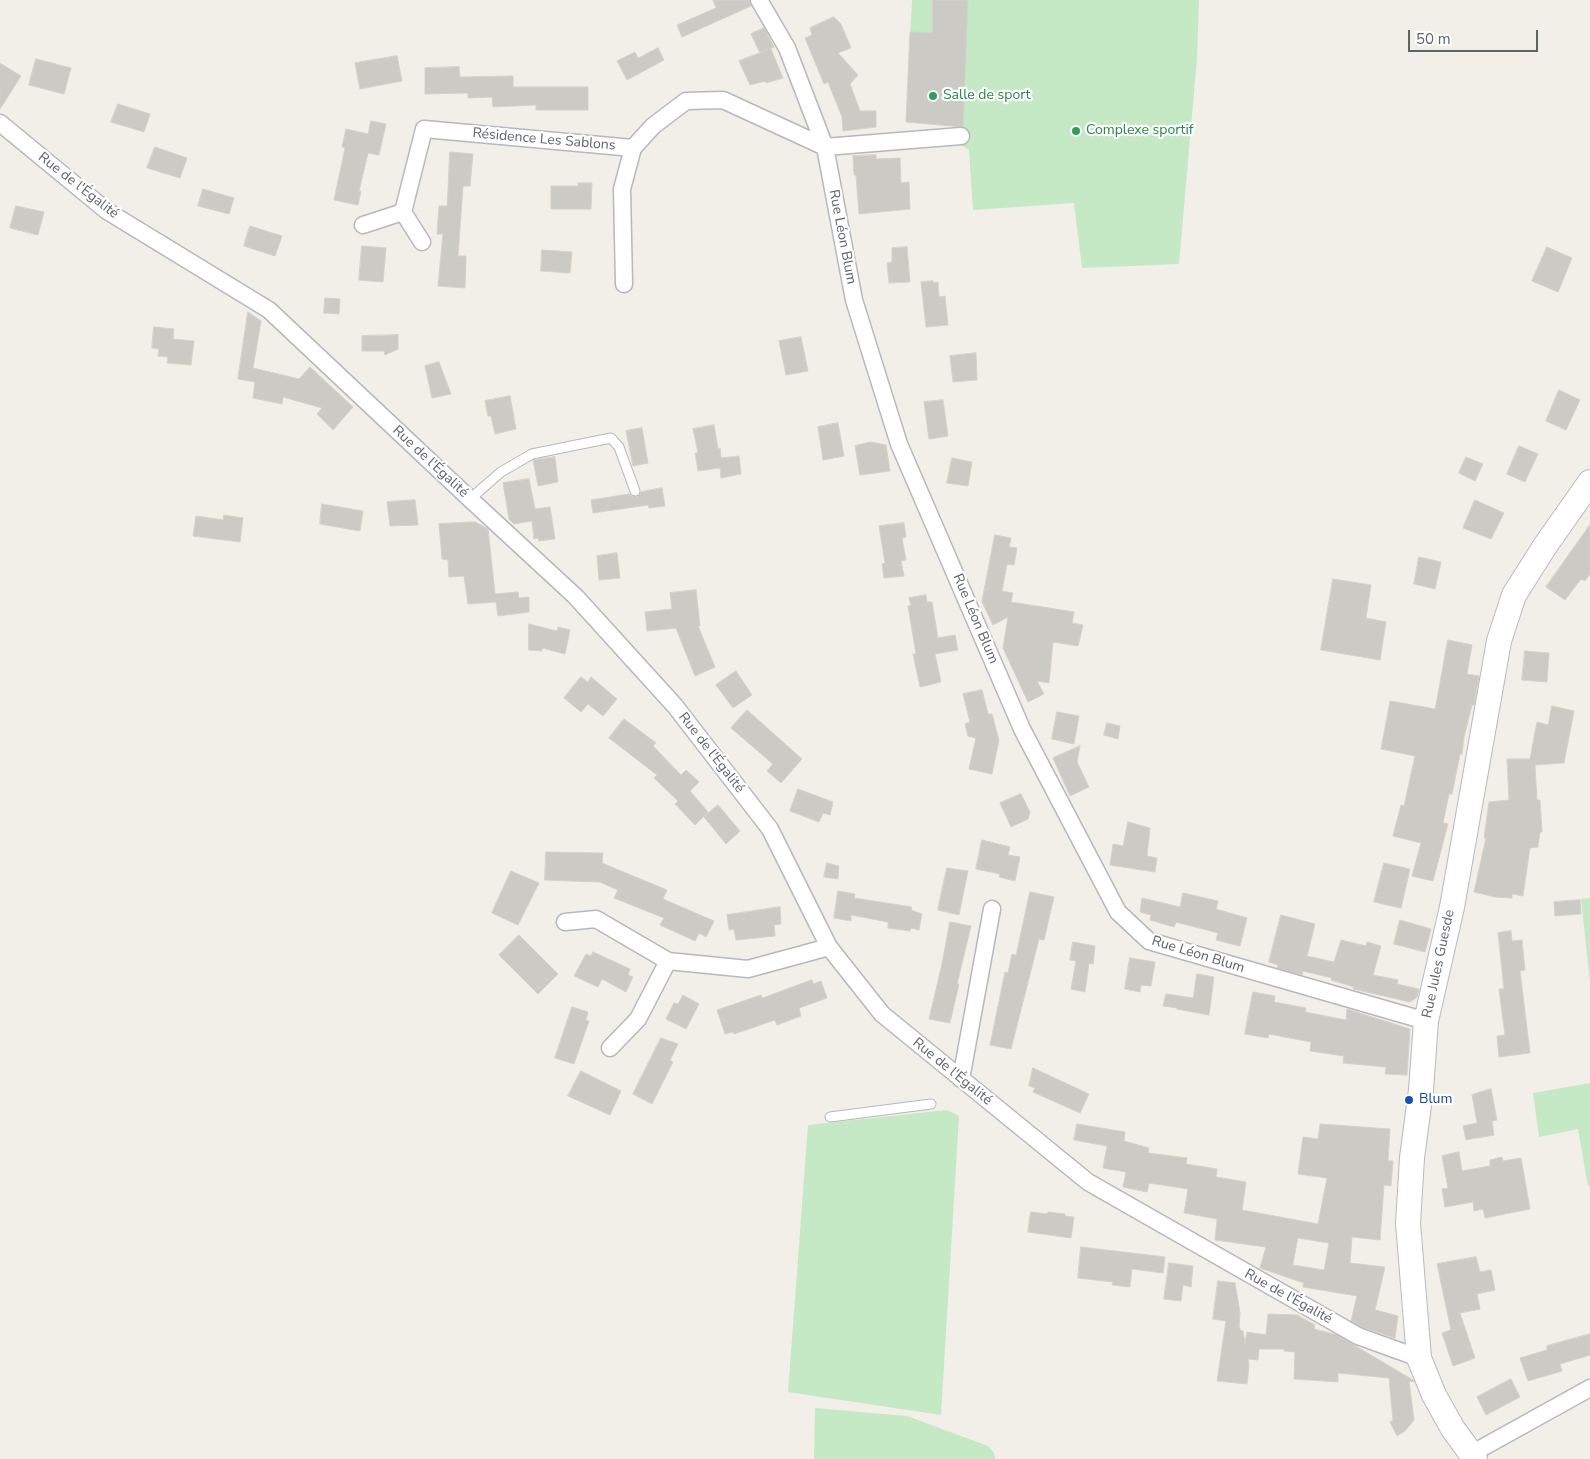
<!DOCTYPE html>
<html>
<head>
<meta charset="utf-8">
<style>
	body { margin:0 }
	#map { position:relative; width:1590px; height:1459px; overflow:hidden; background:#f1efe8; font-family:"Nunito Sans",sans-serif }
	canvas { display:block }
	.scale { position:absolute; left:1408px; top:30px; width:130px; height:22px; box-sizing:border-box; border:2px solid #5f6368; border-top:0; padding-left:6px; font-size:15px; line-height:18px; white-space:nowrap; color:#5f6368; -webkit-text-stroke:4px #fff; paint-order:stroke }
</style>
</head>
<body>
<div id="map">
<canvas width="1590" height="1459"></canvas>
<div class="scale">50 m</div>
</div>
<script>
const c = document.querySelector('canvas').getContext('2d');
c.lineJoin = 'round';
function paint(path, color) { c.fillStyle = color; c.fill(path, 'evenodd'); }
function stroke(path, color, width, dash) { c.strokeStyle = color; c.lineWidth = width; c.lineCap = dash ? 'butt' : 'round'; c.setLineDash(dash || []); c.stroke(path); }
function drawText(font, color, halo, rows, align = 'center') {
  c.font = font + ' "Nunito Sans",sans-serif'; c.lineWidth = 4.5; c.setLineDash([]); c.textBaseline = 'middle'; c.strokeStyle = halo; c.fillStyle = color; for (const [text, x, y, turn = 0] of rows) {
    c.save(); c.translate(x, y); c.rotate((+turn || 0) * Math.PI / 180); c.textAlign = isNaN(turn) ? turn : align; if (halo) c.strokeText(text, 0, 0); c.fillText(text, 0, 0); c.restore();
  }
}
const green = new Path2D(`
	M912,0H1199L1197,58L1179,264L1082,268L1074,203L973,210L969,150L961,145L963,127L906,122Z
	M1590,898V982L1581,899Z
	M1590,1083V1186H1588L1578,1129L1539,1137L1533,1093Z
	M947,1110L959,1116L941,1415L788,1392L808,1125Z
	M815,1408L907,1416L988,1446L994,1453L995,1459H814Z`);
const building = new Path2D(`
	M713,0H749L751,6L682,37L677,25L716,8Z
	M933,0H968L963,127L906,122L910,32L932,33Z
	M834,17L841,24L851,48L838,53L858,75L850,84L860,111H876V127L843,131L842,117L828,82L824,84L805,38L812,35L810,28Z
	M764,28L774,47L760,53L751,34Z
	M658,48L664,60L627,80L617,61L635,52L638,58Z
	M771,49L783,78L766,83L765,81L750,85L739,61Z
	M397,56L402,81L360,89L355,63Z
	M36,59L71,68L64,94L29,85Z
	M0,63L21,76L0,109Z
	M459,67L460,77L513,76V87H588V110H536V105L493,107L492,97L468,98V93L425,94V68Z
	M118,104L150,114L144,132L111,122Z
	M371,121L386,124L379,155L368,153L359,191H361L358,205L334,200L345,148L342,147L346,129L368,134Z
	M155,147L187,158L180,178L147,168Z
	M450,152L473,154L470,186H463L458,256H466L465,288L438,286L443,234H437L439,206H447Z
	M876,155V159L900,158L901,183L909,182L910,209L859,214L856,175H854L853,156Z
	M578,183H592L591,209H551V186H578Z
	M203,189L234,198L229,214L198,206Z
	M16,206L44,212L38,235L10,228Z
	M250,226L282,236L275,256L244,246Z
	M362,246L386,248L383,282L359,280Z
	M907,247L910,282L889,283L887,263L892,262V248Z
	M1547,247L1572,258L1558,292L1532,281Z
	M542,250L572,252L570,273L541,271Z
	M933,281L934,283L938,282L939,297L945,296L948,325L926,327L921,282Z
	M325,298L340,299L339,314L324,313Z
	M248,312L261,321L253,368L299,379L310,367L353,407L333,430L317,414L322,408L283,397L282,404L253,398L255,382L238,379Z
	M154,327L174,329L173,339L194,341L191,365L167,363L168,357L158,356L159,349L152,348Z
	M398,335V349L385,355L384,351H362V336Z
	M801,337L808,371L786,375L779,341Z
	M976,353L977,380L953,382L950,356Z
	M439,362L451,394L432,398L425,366Z
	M1559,390L1580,400L1566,430L1546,421Z
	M510,396L516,429L495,434L491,416H488L485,401Z
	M943,400L948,436L929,439L924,402Z
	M838,423L844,456L823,460L818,427Z
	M714,425L718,449L720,448L721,458L739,456L741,474L721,478L720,468L698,471L695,453H698L693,429Z
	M642,428L648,463L633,466L626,431Z
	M871,442L886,445L890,471L860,475L855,446Z
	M1519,446L1538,454L1525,482L1507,474Z
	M555,457L558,482L538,486L533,460Z
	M1466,457L1483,464L1475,481L1459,473Z
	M952,458L972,462L968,486L947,483Z
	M529,479L535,509L550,507L555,539L539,541L538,538L534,539L532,521L514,524L509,519L503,483Z
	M662,488L665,506L649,508L648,505L593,513L591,500L629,494L631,496L637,497L641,492Z
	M415,500L418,525L390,526L387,502Z
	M1475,500L1504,513L1491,539L1463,528Z
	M322,504L363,511L360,531L320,524Z
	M224,515L243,518L240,542L193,536L196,516L223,520Z
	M475,522L488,529L495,594L518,592L519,598L529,597V612L498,616L496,602L468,604L464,576L449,577L448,560L442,559L439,524Z
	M904,523L906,537L902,538L906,560L901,561L904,576L884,578L882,564L885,563L879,526Z
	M1590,525V574L1585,581L1581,579L1565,600L1546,587Z
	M995,535L1011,538L1009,547L1017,548L1014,565L1007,564L1002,591L1013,593L1011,602L1074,612L1072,623L1083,625L1078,646L1053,642L1049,683L1037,681L1044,694L1028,702L1003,648L1008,617L993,625L982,602Z
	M617,553L620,578L599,580L597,556Z
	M1419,557L1441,562L1435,589L1414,584Z
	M1333,579L1371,585L1366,618L1386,622L1380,660L1321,650Z
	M696,590L700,626H698L715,667L695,676L676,628L647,631L645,612L672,609L670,593Z
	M926,595L927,602H932L938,638L955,635L958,650L935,654L941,682L920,687L913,654H916L908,606L911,605L909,598Z
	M529,624L557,631L558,627L570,630L565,654L542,648V651L529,650Z
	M1448,640L1472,645L1467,674L1479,676L1474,705H1472L1464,737L1462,754H1460L1452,794H1449L1443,823L1448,824L1433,881L1412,876L1421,843L1393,836L1401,805L1404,806L1415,756L1381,749L1390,701L1435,709Z
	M1525,651L1549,653L1547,682L1522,680Z
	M736,671L752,695L733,708L716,685Z
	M581,677L588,682L591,677L617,699L603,716L588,704L581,712L564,698Z
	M982,690L988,714H992L999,740L992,774L969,769L976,738L968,736L965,724L970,722L963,694Z
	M1552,706L1574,711L1564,763L1535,765L1537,800H1540L1542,832H1540L1538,847L1530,848L1523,896L1512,894V898L1495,897L1474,892L1486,838H1484L1489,802L1509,800L1507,759H1530L1537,722L1548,725Z
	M747,710L802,759L781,783L767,771L773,764L731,728Z
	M1057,712L1079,716L1074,744L1052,739Z
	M624,719L656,743L653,746L681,775L686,770L699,782L690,791L708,812L695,825L675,804L678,801L654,778L657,775L609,738Z
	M1107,723L1120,726L1118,739L1104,735Z
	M1080,746L1077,762L1089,787L1070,796L1053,758Z
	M798,789L833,802L830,815L823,813L819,822L790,811Z
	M1021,794L1030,812L1028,819L1011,827L1000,803Z
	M718,805L740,831L726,844L704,817Z
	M1128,822L1150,828L1147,856L1157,858L1155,872L1110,865L1113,844L1123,846Z
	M982,840L1010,847L1008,855L1020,857L1015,881L999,877L1000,874L976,869Z
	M546,852L603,853L602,863L667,890L663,899L714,921L706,937L699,933L695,941L660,925L664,918L614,898L618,890L600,882L545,880Z
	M827,863L839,866L838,879L824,877Z
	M1384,863L1410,869L1401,908L1374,902Z
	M947,868L968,871L959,915L938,910Z
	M511,871L539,883L518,925L492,913Z
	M838,891L855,894L854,898L912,907L911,910L922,914L919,930L911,928L910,931L888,928V922L851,915V921L834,918Z
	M1030,892L1054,897L1044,940L1039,939L1011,1049L990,1045L1005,972L1008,973L1012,954L1016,955Z
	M1183,893L1218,901L1216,909L1247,918L1240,946L1216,940L1218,933L1176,922L1174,927L1150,920L1151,915L1140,912L1142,898L1180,907Z
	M1580,900L1581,914L1555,916L1554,902Z
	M780,907L781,924L774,925L775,936L736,940L734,929L729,930L727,915Z
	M1281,915L1315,924L1307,956L1334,962L1341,940L1366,946L1367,942L1381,946L1373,975L1398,980L1397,984L1419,989L1417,997L1410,1002L1353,989L1354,987L1331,980L1332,978L1303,971L1302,975L1277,968L1278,965L1269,962Z
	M1400,920L1431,929L1425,952L1394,944Z
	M950,922L971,926L957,984H959L950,1023L929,1019L942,964Z
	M1511,931L1512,941L1522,940L1525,970L1520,971L1530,1053L1499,1057L1497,1036L1505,1035L1499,989H1504L1498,933Z
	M519,935L558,974L538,994L499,955Z
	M1073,942L1095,946L1093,964L1089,963L1085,992L1071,989L1076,961L1070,960Z
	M593,952L630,969L628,975L633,977L626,992L602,979L598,987L574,976L586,954L591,956Z
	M1130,958L1155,962L1151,986L1141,985L1140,992L1125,989Z
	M1197,974L1214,977L1209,1015L1177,1009V1008L1163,1006L1166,994L1193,998Z
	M812,980L813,984L821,981L827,998L799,1008L801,1016L777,1025L775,1020L734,1034L733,1032L725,1034L717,1010L761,995L762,998Z
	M1253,992L1275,996L1274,1002L1306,1008L1305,1012L1346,1020L1347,1009L1410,1029L1407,1075L1385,1074L1386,1067L1343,1063L1344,1056L1310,1051L1311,1042L1269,1034L1268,1038L1245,1034Z
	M683,995L699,1004L686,1029L666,1019L674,1003L678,1004Z
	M572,1007L588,1012L586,1020L589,1021L574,1064L555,1058Z
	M661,1038L678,1044L670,1060L673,1062L652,1104L633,1094Z
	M1033,1068L1089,1094L1080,1113L1033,1092L1035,1088L1029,1086Z
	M581,1071L621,1091L610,1115L568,1096Z
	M1491,1089L1497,1120L1492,1121L1494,1135L1466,1140L1463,1126L1477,1123L1472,1095Z
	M1077,1124L1125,1132L1124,1141L1149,1148L1148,1153L1187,1158L1186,1164L1217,1169L1216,1177L1246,1182L1242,1210L1318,1224L1327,1178L1298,1174L1303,1137L1318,1139L1320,1124L1390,1129L1388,1161H1393L1391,1186L1384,1185L1380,1240L1352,1237L1350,1263L1385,1267L1375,1310L1398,1316L1395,1338L1362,1327L1351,1321L1357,1296L1303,1287L1304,1283L1260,1268L1266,1247L1215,1240L1217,1219L1184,1213L1188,1189L1149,1183L1147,1192L1123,1187L1126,1172L1103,1168L1107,1146L1074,1140ZM1298,1238L1329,1243L1324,1270L1293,1265Z
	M1459,1152L1462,1171L1490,1166V1160L1502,1157L1503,1161L1521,1158L1530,1209L1485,1218L1483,1209L1474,1211L1473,1202L1445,1207L1442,1189L1448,1188L1442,1156Z
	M1031,1212L1047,1214L1048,1212L1065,1214V1216L1074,1217L1071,1238L1028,1232Z
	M1081,1247L1165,1257L1163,1273L1132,1269L1130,1287L1112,1285L1113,1282L1078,1278Z
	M1476,1257L1480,1272L1491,1270L1495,1290L1477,1294L1480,1309L1460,1313L1475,1358L1453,1366L1442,1333L1451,1330L1437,1264Z
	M1169,1263L1193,1266L1191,1287L1183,1285L1181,1301L1164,1299Z
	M1218,1281L1235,1283L1240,1313L1239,1327L1240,1328V1330L1243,1331L1245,1343L1247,1332L1266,1335L1268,1314L1297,1315L1315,1325L1314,1329L1337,1335L1413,1380L1414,1382L1409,1381L1414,1420L1405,1431L1397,1436L1390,1422L1393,1420L1389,1378L1338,1373V1382L1294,1379L1295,1352L1284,1351V1349H1259L1258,1360L1248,1359L1249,1365L1247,1384L1217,1381L1226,1321L1213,1319Z
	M1590,1334V1355L1560,1364L1562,1371L1528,1381L1520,1358L1547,1350V1346Z
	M1511,1379L1520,1397L1486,1415L1477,1397Z`);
const lane = new Path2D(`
	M470,499L501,472L532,454L611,438L619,447L635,491
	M830,1117L931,1104`);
const street = new Path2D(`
	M759,0L787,48L825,147L854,300L899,444L1022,729L1118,912L1149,941L1426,1021
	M0,123L107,211L269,310L470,499L576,597L675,706L770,829L829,947L882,1014L1088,1182L1358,1336L1419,1358
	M403,212L422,242
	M363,225L403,212L424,129L633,148L653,126L686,101L723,100L825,147L961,136
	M624,284L622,189L633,148
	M565,922L596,919L668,961L748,969L829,947
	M610,1048L638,1019L668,961
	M961,1079L992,909
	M1471,1454L1590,1388`);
const secondary = new Path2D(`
	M1475,1459L1453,1429L1434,1395L1419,1358L1408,1223L1412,1158L1421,1090L1426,1021L1452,907L1499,641L1514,595L1545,546L1590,482`);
const markers = [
	[933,96,5,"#2e9e5b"],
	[1076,131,5,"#2e9e5b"],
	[1409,1100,5,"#1a4fb4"]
];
const leisureNames = [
	["Salle de sport",943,96],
	["Complexe sportif",1086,131]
];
const streetNames = [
	["Résidence Les Sablons",544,140,5],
	["Rue de l'Égalité",78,186,38],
	["Rue Léon Blum",842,237,79],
	["Rue de l'Égalité",430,462,43],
	["Rue Léon Blum",975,619,67],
	["Rue de l'Égalité",711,753,52],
	["Rue Léon Blum",1198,955,17],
	["Rue Jules Guesde",1439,964,-78],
	["Rue de l'Égalité",952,1072,39],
	["Rue de l'Égalité",1288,1297,29]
];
const transitNames = [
	["Blum",1419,1100]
];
paint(green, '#c5e8c5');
paint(building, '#cccac5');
stroke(building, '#d6d1c6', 1);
stroke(lane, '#b5b8bc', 11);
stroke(street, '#b5b8bc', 19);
stroke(secondary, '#b6babf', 26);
stroke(lane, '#fff', 9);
stroke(street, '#fff', 16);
stroke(secondary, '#fff', 24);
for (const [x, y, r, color] of markers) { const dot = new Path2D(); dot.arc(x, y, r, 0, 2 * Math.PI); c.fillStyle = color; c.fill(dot); stroke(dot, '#fff', 2); }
drawText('14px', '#27864d', '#fff', leisureNames, 'left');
drawText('14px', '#5f6368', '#fff', streetNames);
drawText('14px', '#164399', '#fff', transitNames, 'left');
</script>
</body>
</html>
